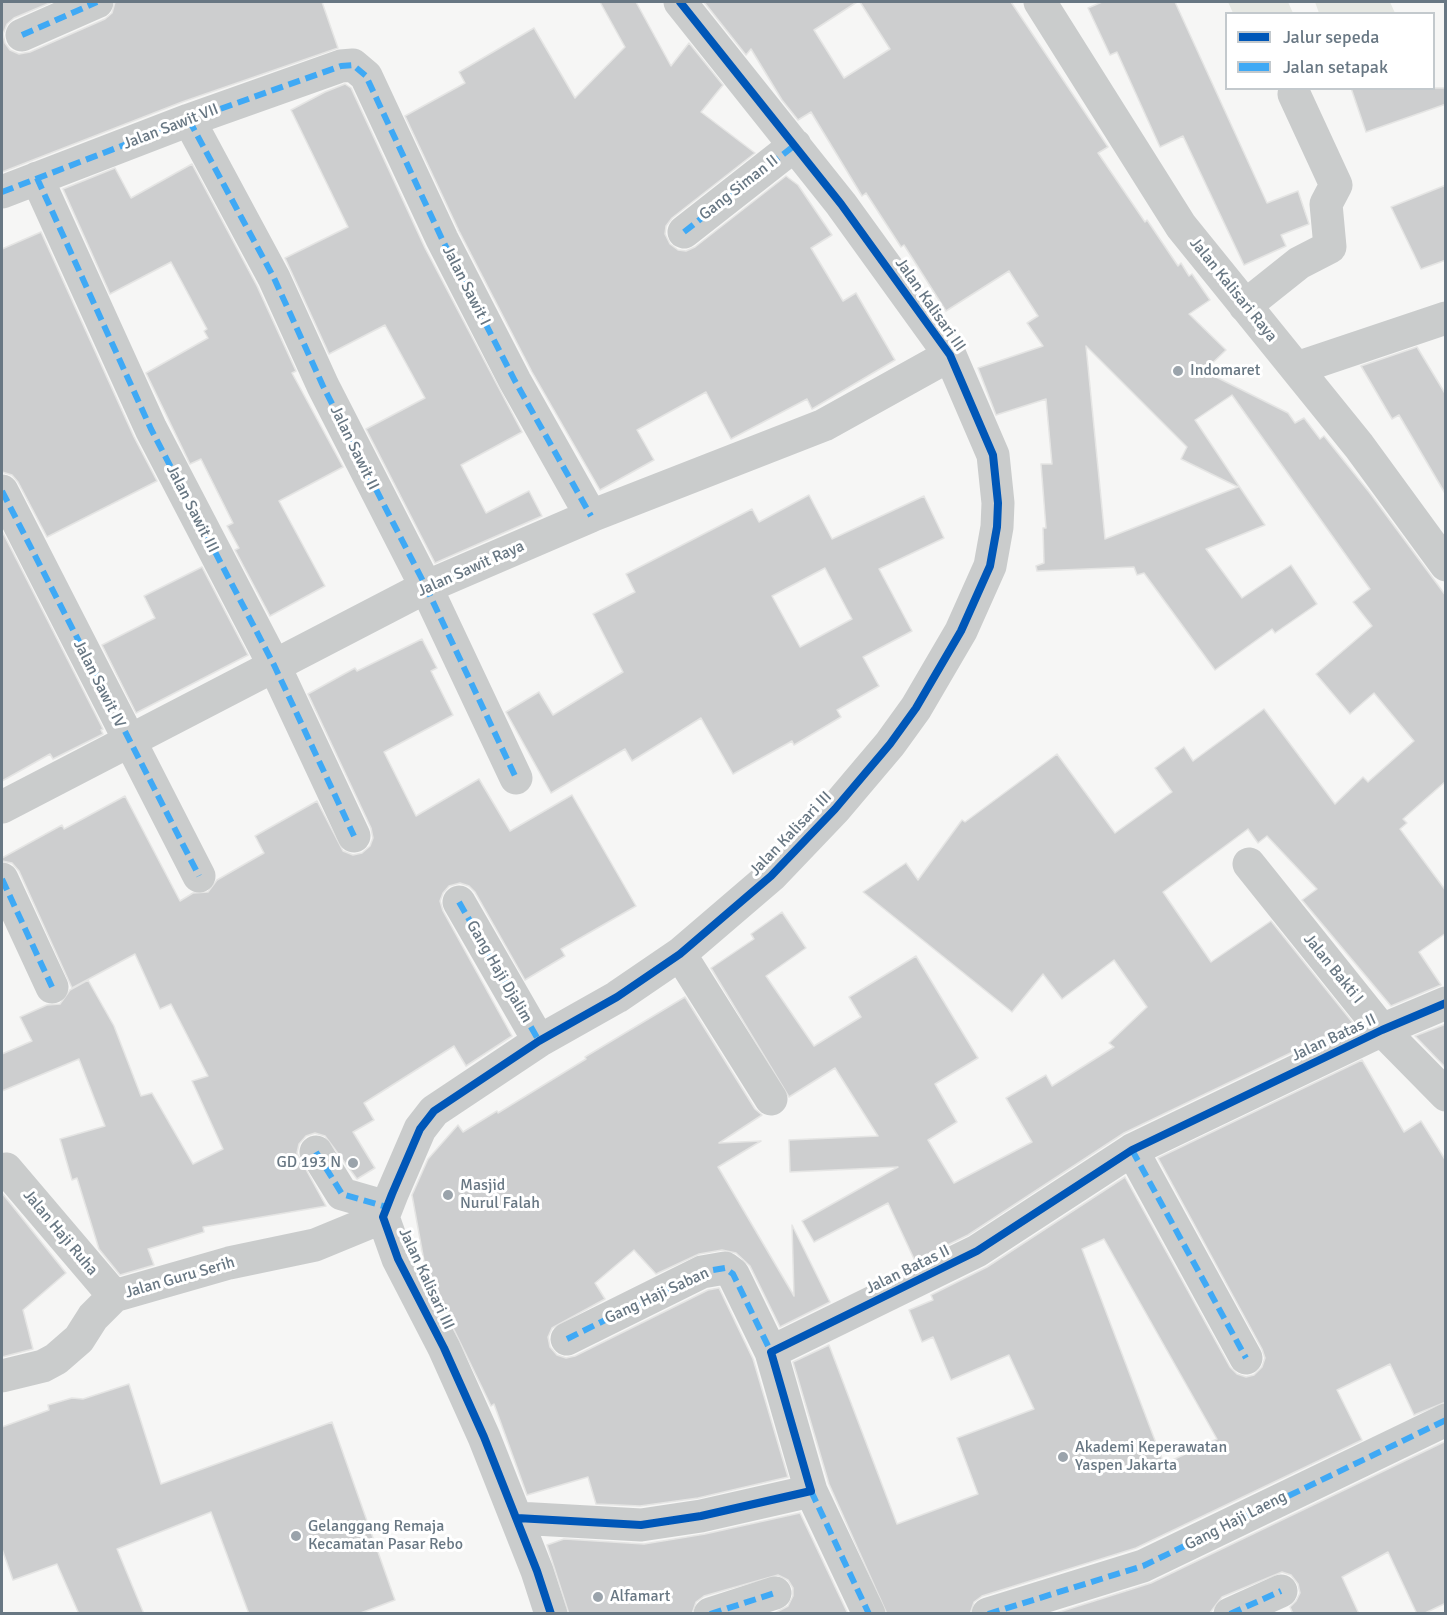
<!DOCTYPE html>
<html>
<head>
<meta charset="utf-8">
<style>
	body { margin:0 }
	#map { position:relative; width:1447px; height:1615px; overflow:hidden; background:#f6f6f5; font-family:Signika,sans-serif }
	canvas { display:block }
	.frame { position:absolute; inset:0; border:3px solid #687783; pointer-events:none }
	.legend { position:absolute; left:1225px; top:12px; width:210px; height:78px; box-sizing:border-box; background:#fff; border:2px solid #c3c9cd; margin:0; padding:8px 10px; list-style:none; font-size:18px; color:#687783 }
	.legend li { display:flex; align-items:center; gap:12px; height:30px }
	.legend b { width:30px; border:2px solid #c3c9cd }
</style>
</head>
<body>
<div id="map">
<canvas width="1447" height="1615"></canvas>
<div class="frame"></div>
<ul class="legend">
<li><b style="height:8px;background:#0057b8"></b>Jalur sepeda</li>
<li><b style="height:8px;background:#3fa9f5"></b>Jalan setapak</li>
</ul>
</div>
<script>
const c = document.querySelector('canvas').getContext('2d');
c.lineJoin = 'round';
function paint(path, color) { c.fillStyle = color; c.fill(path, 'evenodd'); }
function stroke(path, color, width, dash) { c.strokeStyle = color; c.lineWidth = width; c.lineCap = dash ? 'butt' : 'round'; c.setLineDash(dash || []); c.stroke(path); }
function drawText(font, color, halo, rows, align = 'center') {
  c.font = font + ' Signika,sans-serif'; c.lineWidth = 6; c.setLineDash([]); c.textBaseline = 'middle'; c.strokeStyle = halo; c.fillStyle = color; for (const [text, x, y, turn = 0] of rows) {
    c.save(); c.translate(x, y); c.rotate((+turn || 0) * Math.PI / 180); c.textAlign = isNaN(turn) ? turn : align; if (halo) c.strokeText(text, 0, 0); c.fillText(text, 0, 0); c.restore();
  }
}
const green = new Path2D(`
	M1228,2H1288L1293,13H1233Z
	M1315,2H1390L1395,13H1319Z`);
const building = new Path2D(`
	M2,2H52L14,18L7,24L3,34L5,43L10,50L19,54L30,52L105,19L112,13L115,2H322L338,48L182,102L2,172Z
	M600,2H636L671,66L689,43L723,85L701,112L755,153L672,218L666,226L665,234L670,244L678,250L686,251L695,247L786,176L798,185L832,235L811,248L843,301L856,293L895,360L812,409L807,399L731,439L706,392L637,430L654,460L600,490L532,372L459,231L405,116L465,83L459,72L534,28L575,98L625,47Z
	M704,2H857L814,30L844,78L890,49L860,2H1011L1108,147L1098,153L1145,222L1147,220L1178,266L1181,263L1189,276L1192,274L1210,300L1189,314L1226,350L1204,371L1288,413L1295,423L1304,418L1320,439L1324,436L1369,492L1446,596V781L1403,819L1407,823L1400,829L1446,891V933L1419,952L1441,985L1391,1006L1302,900L1317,889L1267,836L1258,843L1248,829L1163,892L1211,962L1271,921L1353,1023L1124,1133L968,1235L915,1261L888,1203L814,1242L802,1221L898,1167L790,1172L789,1140L878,1136L835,1068L789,1097L711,968L754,939L751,934L782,912L806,948L766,976L814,1046L861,1017L849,997L916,956L978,1058L935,1084L957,1122L928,1140L954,1183L1032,1142L1006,1098L1046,1075L1052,1086L1114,1047L1109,1043L1147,1007L1114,960L1062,999L1043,974L1012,1012L863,892L906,863L918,880L962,820L965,822L1057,754L1115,833L1172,792L1155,768L1184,747L1193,761L1264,709L1335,804L1363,777L1368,782L1414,741L1374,693L1350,714L1316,674L1372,626L1353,602L1370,589L1232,395L1195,420L1265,525L1206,549L1242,598L1291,565L1317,604L1275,633L1272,629L1215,670L1144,573L1137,575L1134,567L1037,571L1036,566L1044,563L1043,528H1046L1041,464H1052L1046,399L996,415L978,368L1043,346L1027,323L1038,316L1009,271L946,311L904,245L901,247L866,193L862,196L811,112L798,120L782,100L751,49L746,55ZM1086,346L1187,447L1181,459L1238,487L1105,539Z
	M1102,2H1175L1267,203L1298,191L1309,224L1281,235L1286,246L1244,265L1183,136L1160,147L1117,52L1110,55L1088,8Z
	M345,84L351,88L425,248L522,432L461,465L486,513L529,491L542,516L435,563L366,429L425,398L385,325L329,354L285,258L348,227L291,110L325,92Z
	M1351,88H1446V104L1366,132Z
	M192,164L257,286L296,371L292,373L343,467L279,501L325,586L270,616L235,550L239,548L227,526L233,523L201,459L190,464L146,373L208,338L204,331L207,329L171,262L110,294L63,189L115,168L131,198Z
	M1446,185V260L1421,269L1391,207Z
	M41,232L134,437L157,481L47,537L18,482L12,475L2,472V249Z
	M1417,347L1446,395V495L1399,415L1392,419L1361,366Z
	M809,495L832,539L924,496L944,538L879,569L912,631L863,657L879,686L837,710L841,717L794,745L792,741L733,774L701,718L632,761L625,749L551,793L506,712L539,692L553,715L623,672L593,614L635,592L626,574L752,509L759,522ZM825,568L852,619L800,647L772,596Z
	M2,531L103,729L101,730L103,734L53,759L50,754L2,781Z
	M202,567L248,655L136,713L102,645L155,618L144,596Z
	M422,639L437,668L431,671L453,715L384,752L416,816L479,779L510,831L572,795L636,906L561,949L565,956L525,980L475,892L469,886L460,883L449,886L443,893L440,901L443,911L512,1036L466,1066L454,1046L364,1103L374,1120L353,1132L375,1168L357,1179L325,1136L315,1133L306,1136L299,1144L297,1153L326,1206L203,1227L204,1232L148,1249L154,1265L120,1275L99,1249L77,1178L72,1180L60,1139L105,1126L79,1059L2,1091V1054L32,1041L20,1017L47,1005L60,1004L70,990L88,980L114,1026L141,1096L152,1093L193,1164L223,1149L192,1081L208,1076L171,1004L160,1009L135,954L72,988L19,871L12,863L2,861V858L62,825L64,829L125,796L180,901L193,893L208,892L217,880L264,853L255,836L317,801L343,851L353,855L362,853L370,846L373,838L371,828L308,694L355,668L357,671Z
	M685,997L755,1109L762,1115L719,1143L761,1141L718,1167L794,1296L792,1225L830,1302L780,1327L750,1266L736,1253L722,1250L699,1254L656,1274L634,1250L595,1283L605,1299L552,1328L548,1337L550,1347L557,1355L566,1358L575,1356L708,1290L719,1288L753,1359L788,1477L698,1498L640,1506L596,1504L588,1477L527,1495L494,1404L491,1406L426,1272L412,1195L428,1159L458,1125L463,1132L497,1111L498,1113L586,1059L585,1057Z
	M1446,1024V1068L1415,1036Z
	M1362,1060L1404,1132L1421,1121L1446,1161V1402L1414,1415L1390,1364L1337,1390L1362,1440L1136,1548L982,1596L974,1602L970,1614H887L829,1484L793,1362L829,1345L897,1524L978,1494L957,1438L1034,1409L1009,1355L951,1380L933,1337L922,1342L909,1310L933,1300L931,1295L987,1267L1125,1177L1230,1367L1237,1374L1246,1377L1254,1375L1262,1367L1265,1358L1262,1349L1158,1158ZM1104,1239L1217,1439L1164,1464L1082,1249Z
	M2,1193L66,1273L23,1310L33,1349L2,1357Z
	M129,1384L161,1484L332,1422L395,1600L358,1614H249L211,1512L117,1549L144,1614H79L57,1564L13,1580L2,1549V1427L49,1410L48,1405L72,1398L83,1399Z
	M1446,1441V1603L1423,1614H1417L1388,1552L1342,1577L1359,1614H1293L1290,1607L1296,1601L1300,1593L1298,1584L1291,1575L1282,1572L1222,1597L1209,1614H1053L1151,1583Z
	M800,1513L848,1614H773L788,1606L793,1596V1588L788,1580L778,1575L704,1596L696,1602L692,1614H569L547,1545L564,1539L644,1544L705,1534Z`);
const minor = new Path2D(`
	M1040,2L1181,226L1359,446L1446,565
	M22,35L97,2
	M189,120L274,278L323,386L426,587L516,778
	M37,178L151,429L274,665L354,836
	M2,192L189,120L341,66L353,65L366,76L442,239L515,381L591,516
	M684,232L795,145
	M1245,306L1299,263L1330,247L1326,204L1336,185L1294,94
	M1297,368L1446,318
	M2,491L199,876
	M2,807L426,587L591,516L824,425L950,355
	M1249,864L1382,1030L1446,1095
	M2,879L52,987
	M459,902L539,1041
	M680,954L771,1099
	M1132,1150L1246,1358
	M316,1152L342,1194L387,1207
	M6,1169L114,1296
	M567,1339L702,1272L725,1268L733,1274L771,1352
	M2,1376L43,1366L56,1359L79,1339L93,1317L114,1296L229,1263L315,1245L383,1217
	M811,1491L869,1614
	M517,1518L641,1525L701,1516L811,1491L771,1352L977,1251L1132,1150L1382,1030L1446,1003
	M551,1614L537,1571L484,1437L444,1348L398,1259L383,1217L392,1194L420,1129L434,1111L539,1041L617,997L680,954L771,876L835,809L890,744L916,708L961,631L990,566L997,527L998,503L993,455L950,355L841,204L680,2
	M710,1614L775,1593
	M988,1614L1143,1566L1446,1420
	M1230,1614L1281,1591`);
const quiet = new Path2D(`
	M22,35L97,2
	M189,120L274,278L323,386L426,587L516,778
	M37,178L151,429L274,665L354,836
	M2,192L189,120L341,66L353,65L366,76L442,239L515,381L591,516
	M684,232L795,145
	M2,491L199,876
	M2,879L52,987
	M459,902L539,1041
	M1132,1150L1246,1358
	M316,1152L342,1194L387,1207
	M567,1339L702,1272L725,1268L733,1274L771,1352
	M811,1491L869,1614
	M710,1614L775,1593
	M988,1614L1143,1566L1446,1420
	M1230,1614L1281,1591`);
const cycleway = new Path2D(`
	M517,1518L641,1525L701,1516L811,1491L771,1352L977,1251L1132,1150L1382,1030L1446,1003
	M551,1614L537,1571L484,1437L444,1348L398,1259L383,1217L392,1194L420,1129L434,1111L539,1041L617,997L680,954L771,876L835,809L890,744L916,708L961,631L990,566L997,527L998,503L993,455L950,355L841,204L680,2`);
const markers = [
	[1178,371,6,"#9aa3ab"],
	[353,1163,6,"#9aa3ab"],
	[448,1195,6,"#9aa3ab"],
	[1063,1457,6,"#9aa3ab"],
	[296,1536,6,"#9aa3ab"],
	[598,1597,6,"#9aa3ab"]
];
const streetNames = [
	["Jalan Sawit VII",171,127,-21],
	["Gang Siman II",739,188,-38],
	["Jalan Sawit I",466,286,63],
	["Jalan Kalisari Raya",1233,290,51],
	["Jalan Kalisari III",930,305,55],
	["Jalan Sawit II",354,448,64],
	["Jalan Sawit III",192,509,63],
	["Jalan Sawit Raya",471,569,-24],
	["Jalan Sawit IV",99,684,63],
	["Jalan Kalisari III",791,834,-46],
	["Jalan Bakti I",1333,969,51],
	["Gang Haji Djalim",499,972,60],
	["Jalan Batas II",1334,1038,-25],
	["Jalan Haji Ruha",60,1233,50],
	["Jalan Batas II",908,1270,-26],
	["Jalan Guru Serih",180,1278,-16],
	["Jalan Kalisari III",426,1279,65],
	["Gang Haji Saban",657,1296,-25],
	["Gang Haji Laeng",1236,1521,-27]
];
const poiNames = [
	["Indomaret",1190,371],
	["GD 193 N",341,1163,"right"],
	["Masjid",460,1186],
	["Nurul Falah",460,1204],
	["Akademi Keperawatan",1075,1448],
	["Yaspen Jakarta",1075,1466],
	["Gelanggang Remaja",308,1527],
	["Kecamatan Pasar Rebo",308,1545],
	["Alfamart",610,1597]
];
paint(green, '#e6e8e3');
paint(building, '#cdcecf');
stroke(building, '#e5e5e4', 1.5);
stroke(minor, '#cacccc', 33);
stroke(quiet, '#3fa9f5', 6, [12, 6]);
stroke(cycleway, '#0057b8', 8);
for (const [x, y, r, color] of markers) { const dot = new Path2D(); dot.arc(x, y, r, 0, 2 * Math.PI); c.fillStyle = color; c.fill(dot); stroke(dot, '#fff', 2); }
drawText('16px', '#687783', '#fff', streetNames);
drawText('16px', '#687783', '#fff', poiNames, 'left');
</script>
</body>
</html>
